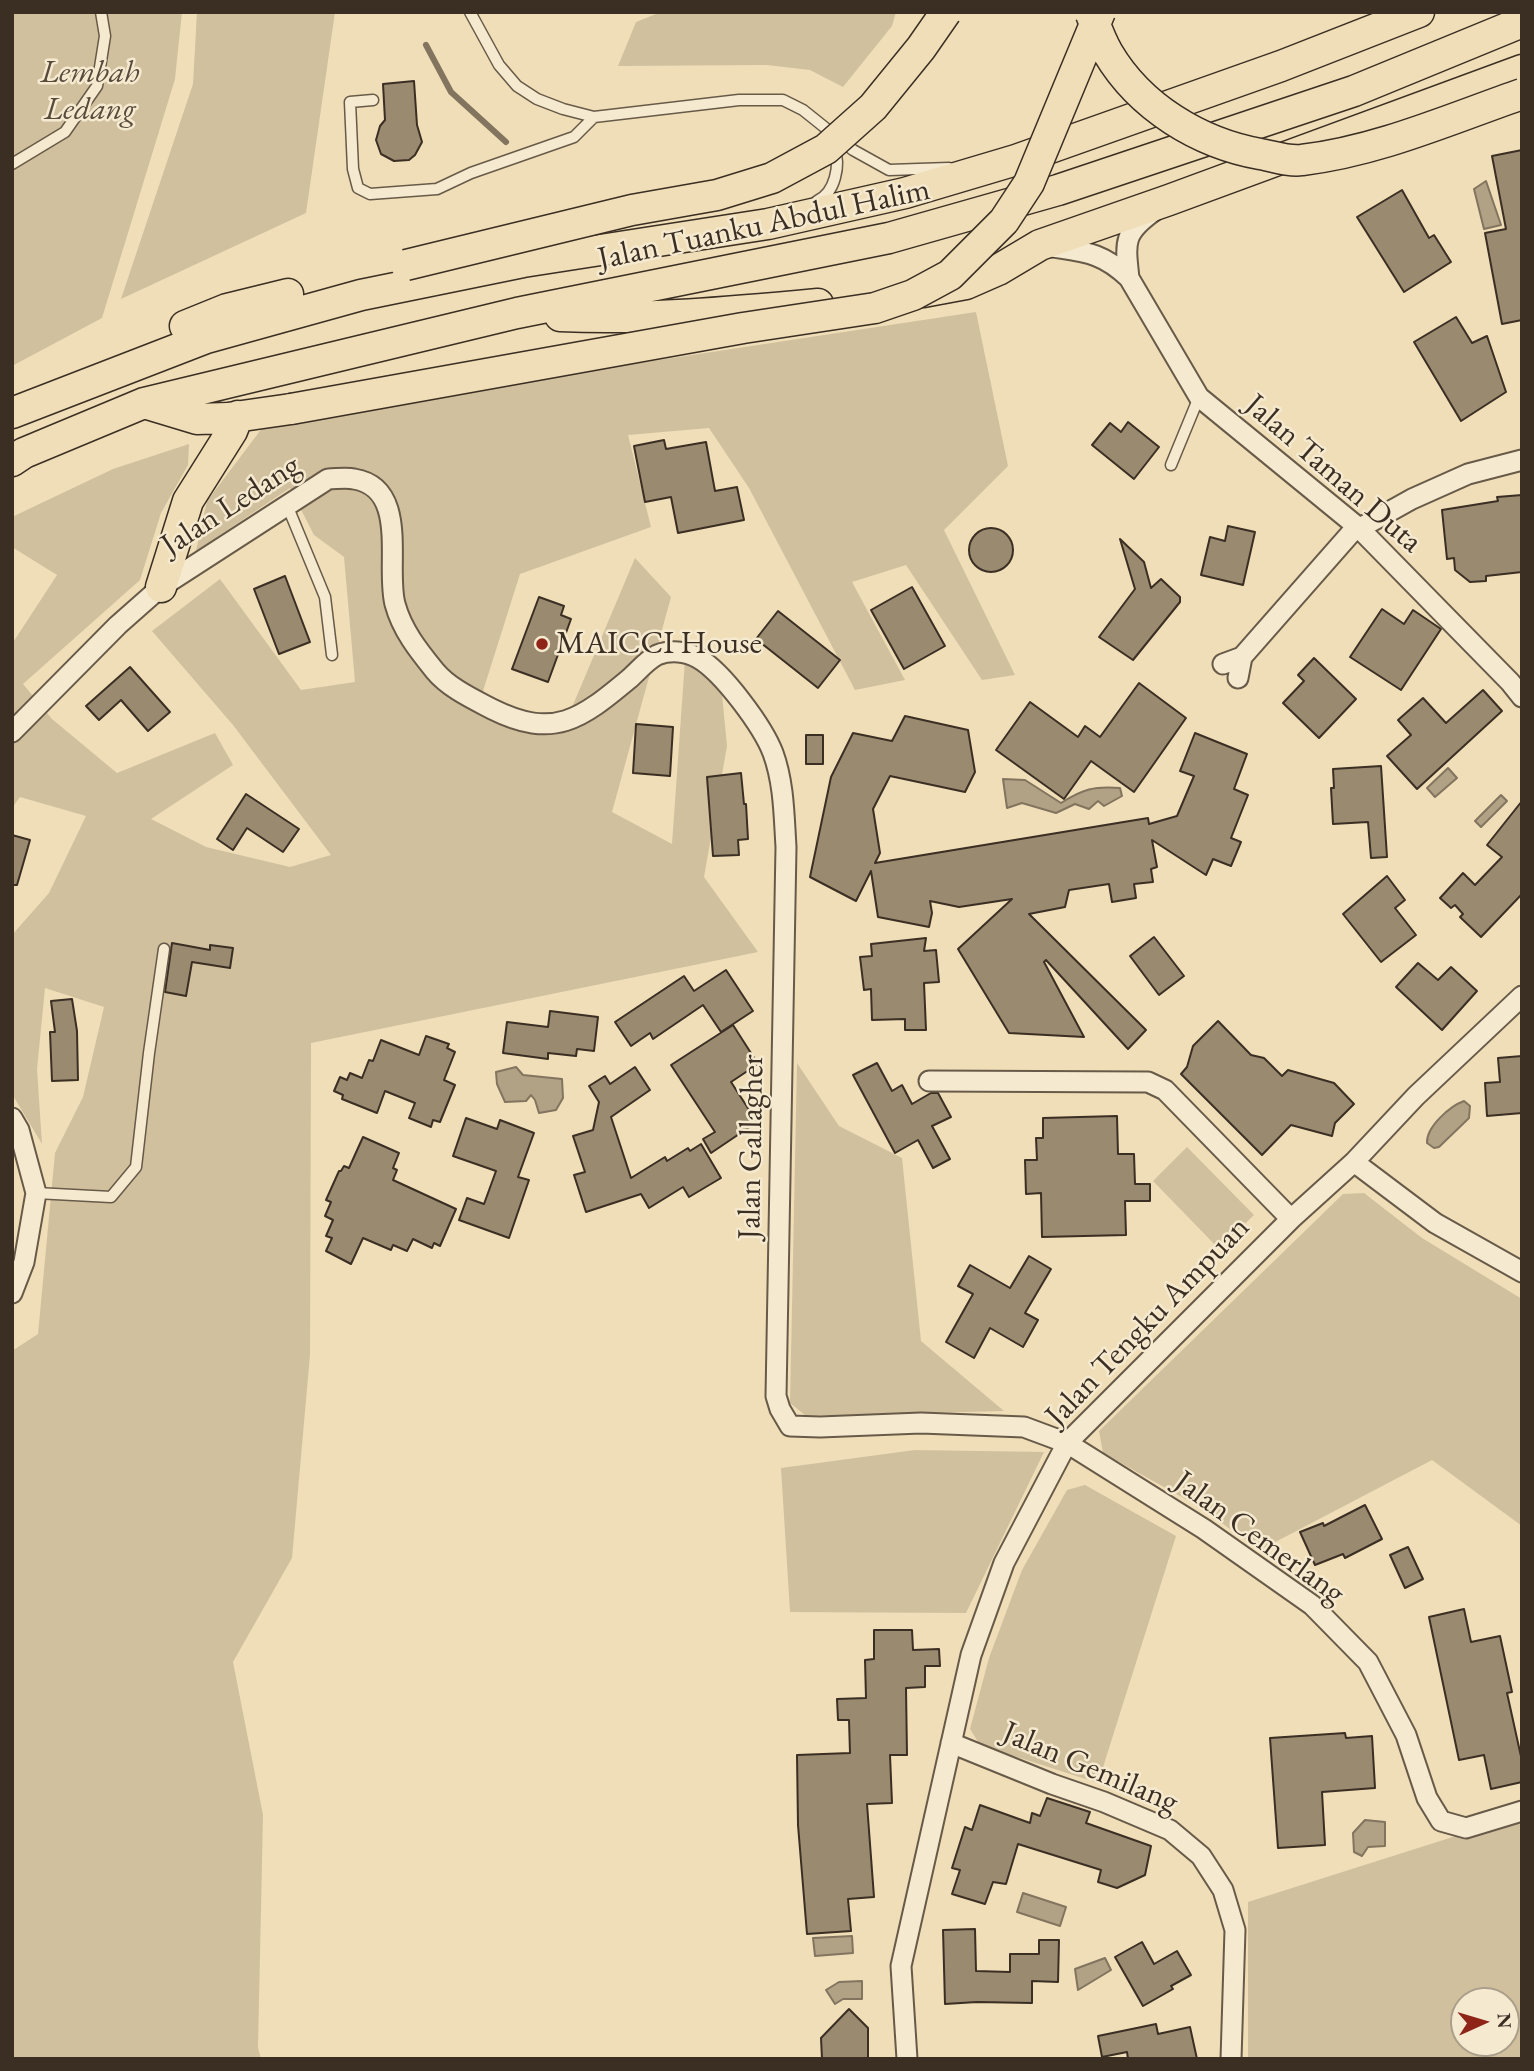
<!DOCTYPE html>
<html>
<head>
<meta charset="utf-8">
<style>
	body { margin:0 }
	#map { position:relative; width:1534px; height:2071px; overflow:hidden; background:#efdeb7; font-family:"EB Garamond",serif }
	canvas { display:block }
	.frame { position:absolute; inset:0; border:14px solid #3b2e23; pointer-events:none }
	.north { position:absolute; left:1450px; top:1987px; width:70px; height:70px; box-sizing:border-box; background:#f5ead0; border:2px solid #ab9f8b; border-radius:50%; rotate:86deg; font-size:19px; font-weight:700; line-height:28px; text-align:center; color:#3b2e23 }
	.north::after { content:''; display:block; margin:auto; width:24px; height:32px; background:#8f2418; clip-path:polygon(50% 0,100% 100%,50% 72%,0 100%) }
</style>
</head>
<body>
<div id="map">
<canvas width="1534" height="2071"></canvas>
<div class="frame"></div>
<div class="north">N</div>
</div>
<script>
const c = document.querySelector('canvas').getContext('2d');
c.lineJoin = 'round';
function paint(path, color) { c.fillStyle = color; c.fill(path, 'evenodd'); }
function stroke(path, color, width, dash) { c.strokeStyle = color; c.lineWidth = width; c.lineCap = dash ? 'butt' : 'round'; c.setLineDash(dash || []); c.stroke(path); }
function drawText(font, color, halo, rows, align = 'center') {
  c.font = font + ' "EB Garamond",serif'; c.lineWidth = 5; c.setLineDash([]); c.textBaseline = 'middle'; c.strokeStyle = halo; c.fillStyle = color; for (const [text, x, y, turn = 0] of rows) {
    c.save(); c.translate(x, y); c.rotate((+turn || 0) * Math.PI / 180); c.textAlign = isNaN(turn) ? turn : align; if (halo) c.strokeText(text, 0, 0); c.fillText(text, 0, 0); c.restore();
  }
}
const green = new Path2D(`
	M12,12H182L175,79L102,318L12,366Z
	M197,12H335L306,213L121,299L193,84Z
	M661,12H896L892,26L843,87L810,70L767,65L618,66L636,22Z
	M976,312L1008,466L944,530L1015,675L982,680L906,565L852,582L905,680L855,690L749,488L709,428L628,435L651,527L520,574L477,710L562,731L635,558L671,597L612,812L672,844L685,660L721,684L727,746L704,877L758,952L311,1043L310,1355L292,1558L233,1662L263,1815L258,2047L261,2059H12V1351L38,1334L55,1153L83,1097L104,1007L45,988L37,1069L42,1144L12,1094V935L49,893L86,816L20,797L12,808V644L57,575L12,547V517L113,469L189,444L188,465L161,513L140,580L23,684L52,719L117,773L215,733L233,765L151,819L206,847L290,867L331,855L233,725L152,631L220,579L301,690L355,682L344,557L314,535L290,488L196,551L207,501L269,419Z
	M797,1063L839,1126L902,1158L921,1341L1004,1411L806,1416L790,1403Z
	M1187,1147L1254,1215L1219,1249L1153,1181Z
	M1364,1193L1422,1238L1522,1299V1526L1432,1460L1260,1550L1196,1505L1103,1453L1099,1431L1343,1194Z
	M915,1450L1044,1452L966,1613L790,1612L781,1468Z
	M1085,1485L1176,1536L1098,1783L980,1745L970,1729L989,1658L1022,1570L1067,1490Z
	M1522,1815V2059H1248V1902ZM1464,2001H1506V2043H1464Z`);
const water = new Path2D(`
	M1486,181L1501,225L1484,229L1474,189Z
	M1448,768L1457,778L1435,797L1427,788Z
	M1003,779L1025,780L1061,803C1083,789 1094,786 1120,788L1122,796L1104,806L1098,801L1089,809L1075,804L1056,813L1022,803L1007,808Z
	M1501,795L1507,801L1481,827L1475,821Z
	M516,1067L523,1075L562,1079L563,1098L556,1110L539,1113L535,1100L531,1095L526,1101L505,1102L497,1084L496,1072Z
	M1464,1101L1470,1106L1469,1118L1439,1147L1434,1148L1427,1143C1426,1127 1450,1106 1464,1101Z
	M1365,1820L1385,1822V1846L1368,1847L1362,1856L1354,1852L1353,1833Z
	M1023,1893L1066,1907L1060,1926L1017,1912Z
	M852,1936L853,1953L815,1956L813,1938Z
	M1105,1958L1111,1970L1078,1990L1075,1969Z
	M862,1981V1999H843L835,2004L826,1990L839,1982Z`);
const stream = new Path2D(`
	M426,45L451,92L506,142`);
const building = new Path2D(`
	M414,81L417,125L422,142L415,155L409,160L394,161L381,154L376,140L380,126L385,120L383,84Z
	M1522,150V320L1502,324L1485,233L1506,229L1492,156Z
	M1402,190L1429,238L1434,235L1451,262L1404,292L1357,217Z
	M1456,317L1472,343L1487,336L1506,392L1461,421L1414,342Z
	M1128,422L1159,447L1134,479L1092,445L1110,423L1121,432Z
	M664,440L666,449L706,442L715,491L737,487L744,520L678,533L671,497L645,502L634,446Z
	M1522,495V572L1486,576V581L1470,582L1455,570L1454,558L1447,559L1442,510L1498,501L1497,497Z
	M1228,526L1255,532L1243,585L1201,575L1210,537L1225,541Z
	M969 550a22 22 0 1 1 44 0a22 22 0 1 1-44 0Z
	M1120,539L1144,562L1151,588L1161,579L1180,597V602L1133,660L1099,637L1135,589Z
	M285,576L310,642L279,654L254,589Z
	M912,587L945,646L904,669L871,610Z
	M539,597L564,606L561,615L571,619L548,682L512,669Z
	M1382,609L1404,624L1413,610L1441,629L1401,690L1350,657Z
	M778,611L840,660L818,688L756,639Z
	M1314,658L1356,699L1319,738L1283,703L1304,681L1298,675Z
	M130,667L170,712L148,731L121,700L99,720L86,706Z
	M1139,683L1186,718L1134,792L1091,761L1064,799L996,750L1030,702L1078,737L1085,726L1100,737Z
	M1483,690L1502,711L1417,789L1387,756L1411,735L1398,720L1423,698L1446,723Z
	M905,716L968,730L975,772L965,792L890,776L873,809L880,853L875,863L1148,818L1149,824L1177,816L1194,776L1180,771L1195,733L1247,754L1234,789L1248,795L1231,838L1241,842L1231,866L1213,859L1206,875L1152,840L1157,867L1151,869L1153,882L1134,884L1136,898L1112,902L1109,884L1069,890L1065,907L1029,914L1146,1030L1128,1049L1046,960L1044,962L1084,1037L1009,1033L958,949L1012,899L959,907L930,901L932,913L929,927L878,917L871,871L856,901L810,877L831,777L853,733L892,741Z
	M636,724L673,727L670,776L633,773Z
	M806,735H823V764H806Z
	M1381,766L1387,857L1371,858L1368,822L1333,824L1331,788H1334L1333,769Z
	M741,773L744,804H746L748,839L738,840L739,855L713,856L707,777Z
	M246,794L299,829L283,852L247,828L233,850L217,839Z
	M1522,801V894L1481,937L1460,917L1463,914L1455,905L1451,908L1440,898L1463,873L1475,885L1502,857L1487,845Z
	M12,835L30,840L17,885H12Z
	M1387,876L1405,900L1395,908L1416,935L1381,962L1343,914Z
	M1154,937L1184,976L1159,995L1130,956Z
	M926,938L924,951L936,950L939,982L924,983L926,1030H905V1019L872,1020L871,989L864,990L860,957L872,956L871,944Z
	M172,943L210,950V945L233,948L230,968L192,962L186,996L165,992Z
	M1418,963L1438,980L1451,967L1477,991L1442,1030L1396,987Z
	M726,970L753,1011L721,1032L703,1005L653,1039L650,1033L631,1046L615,1022L684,976L694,991Z
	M72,999L77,1031L78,1080L52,1081L50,1032H55L51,1001Z
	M550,1011L598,1017L594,1051L577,1049L576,1056L548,1053V1059L503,1053L507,1022L548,1027Z
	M1218,1021L1251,1055L1264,1058L1282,1076L1288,1070L1334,1083L1354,1104L1335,1123L1332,1136L1291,1125L1262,1155L1181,1074L1187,1067L1193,1046Z
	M733,1025L758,1064L731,1082L757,1122L711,1153L703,1139L715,1132L671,1065Z
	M426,1036L449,1044L447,1048L455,1052L444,1080L455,1085L440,1122L433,1120L431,1127L409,1118L415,1103L385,1091L377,1113L342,1099L343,1095L334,1091L340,1077L347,1080L350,1073L362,1078L369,1060L373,1061L381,1040L419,1055Z
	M1522,1056V1113L1487,1116L1485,1083L1500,1082L1498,1058Z
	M877,1063L892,1091L902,1085L912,1104L931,1093H938L951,1117L932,1126L950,1159L933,1168L918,1140L895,1153L853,1075Z
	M635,1067L650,1090L611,1117L631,1178L665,1157L667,1161L688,1148L690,1151L701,1144L721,1178L689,1197L683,1187L649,1208L641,1194L586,1212L574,1175L585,1172L573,1136L593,1130L599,1102L589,1086L605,1076L610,1084Z
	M1117,1116L1118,1154H1134L1135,1184H1150V1201H1125L1126,1235L1042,1237L1041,1193L1026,1194L1025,1160H1037L1036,1138H1043V1118Z
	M466,1118L497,1129L500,1120L534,1133L518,1177L529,1180L509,1238L459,1220L467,1198L484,1204L496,1171L453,1156Z
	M363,1137L399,1153L393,1168L397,1170L393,1180L456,1209L440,1246L434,1243L432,1248L413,1239L407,1251L393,1245L391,1250L363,1238L351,1264L326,1251L332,1238L326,1236L333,1220L325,1216L331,1202L326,1200L339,1171H341L344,1166L349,1168Z
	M1029,1256L1051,1269L1025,1313L1038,1320L1023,1347L990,1328L974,1358L946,1342L973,1294L958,1286L970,1265L1010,1288Z
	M1365,1505L1382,1539L1345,1558L1343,1554L1315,1565L1300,1532L1323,1523L1324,1526Z
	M1408,1547L1423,1579L1405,1588L1390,1555Z
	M1464,1609L1471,1642L1500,1636L1512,1692L1507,1693L1522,1761V1782L1491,1789L1484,1755L1459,1760L1429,1617Z
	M874,1630H912L913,1650L939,1649L940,1666H925V1687L906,1688L907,1755H890L892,1803L867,1804L874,1897L848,1899L851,1931L807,1934L798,1825L797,1755L850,1753L849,1720H838L837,1699L866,1698L865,1660L874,1659Z
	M1345,1733L1346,1738L1372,1736L1375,1788L1322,1792L1325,1845L1278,1848L1270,1738Z
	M1047,1798L1090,1812L1086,1823L1151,1846L1145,1875L1117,1888L1098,1882L1101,1870L1018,1844L1006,1884L993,1882L985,1904L952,1894L960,1870L952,1868L965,1827L972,1830L980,1805L1030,1823L1032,1813L1040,1816Z
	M975,1929L976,1971L1010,1972V1954H1039V1940H1059L1058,1982L1032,1981V2003L977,2002L945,2004L943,1930Z
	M1142,1942L1154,1964L1177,1951L1191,1975L1171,1986L1173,1989L1143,2006L1115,1957Z
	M849,2009L868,2028V2059H822L821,2038Z
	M1156,2024L1158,2034L1190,2027L1197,2059H1128L1127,2052L1102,2057L1098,2036Z`);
const service = new Path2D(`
	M470,12L499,65L517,86L537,99L563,109L594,117L739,100H783L803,110L853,150L889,170L949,168
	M373,100L350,102L353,169L358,188L370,194L437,189L471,173L574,137L594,117
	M12,164L65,132L97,86L105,36L101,12
	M817,201C835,193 841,165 834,148
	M1171,465L1199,397
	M287,505L325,597L332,655
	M36,1193L111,1197L136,1167L149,1053L164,949`);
const minor = new Path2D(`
	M1046,246C1083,252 1101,251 1129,278L1199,397L1359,528L1510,682L1522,697
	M1129,278C1125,242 1123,233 1154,211
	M1223,664L1242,657L1351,533L1412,499L1468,474L1522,460
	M1238,678L1242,657
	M12,732L118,625L161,587L328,479C336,479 346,477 354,479C410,488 385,567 395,604C402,630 418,650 435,671C449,688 473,699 492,709C554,740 581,719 629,679C637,672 647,660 657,655C670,650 686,651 698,658C723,672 763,727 773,753C784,783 784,816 786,847L776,1396L780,1409L790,1426L820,1427L921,1423L1024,1427L1067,1443L1204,1529L1312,1605L1368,1662L1406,1735L1427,1798L1441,1821L1466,1828L1522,1811
	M929,1081L1148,1082L1165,1090L1291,1219
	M12,1118L19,1130L36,1193L24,1262L12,1293
	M1354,1162L1435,1223L1522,1272
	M951,1743L1052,1784L1104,1802L1170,1830L1201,1856L1223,1890L1235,1930L1231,2059
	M907,2059L901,1966L971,1655L1004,1563L1067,1443L1291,1219L1354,1162L1416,1096L1522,996`);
const primary = new Path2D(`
	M923,292L966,284L998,270L1040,245L1169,200L1522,70
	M560,316C646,320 732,312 818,304
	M185,326L227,309L288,294
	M144,403L197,419L228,418L291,409
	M12,413L206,338L361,295L523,262L768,224L905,193L1016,160L1281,66L1419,12
	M12,461L24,453L144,403L517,313L889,238L1058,190L1354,91L1522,22
	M161,587L188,501L232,431L238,416`);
const primaryBridge = new Path2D(`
	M1091,14C1096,27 1101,41 1108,53C1140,107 1199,143 1260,154C1272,156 1289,162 1302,160C1378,151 1450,119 1522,94
	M406,265L632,210L717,195L772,178L826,149L873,107L921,48L946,12
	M291,409L743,328L875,308L913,295L950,275L1004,221L1029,183L1100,12`);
const markers = [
	[542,644,7,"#8f2418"]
];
const parkNames = [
	["Lembah",90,73],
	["Ledang",90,110]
];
const streetNames = [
	["Jalan Tuanku Abdul Halim",764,225,-12],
	["Jalan Taman Duta",1333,474,41],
	["Jalan Ledang",231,506,-33],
	["Jalan Gallagher",752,1147,-89],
	["Jalan Tengku Ampuan",1148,1322,-46],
	["Jalan Cemerlang",1259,1538,36],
	["Jalan Gemilang",1090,1768,23]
];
const poiNames = [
	["MAICCI House",556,644]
];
paint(green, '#d0c09e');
paint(water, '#b2a285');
stroke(water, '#82745e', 2);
stroke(stream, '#82745e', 6);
paint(building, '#998a70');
stroke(building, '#3b2e23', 2);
stroke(service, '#685a48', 13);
stroke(minor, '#685a48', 23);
stroke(primary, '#3b2e23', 33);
stroke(service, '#f5ead0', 10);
stroke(minor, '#f5ead0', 19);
stroke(primary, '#efdeb7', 30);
stroke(primaryBridge, '#3b2e23', 33, []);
stroke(primaryBridge, '#efdeb7', 30);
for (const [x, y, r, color] of markers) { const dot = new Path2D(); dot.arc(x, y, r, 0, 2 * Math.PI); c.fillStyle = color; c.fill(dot); stroke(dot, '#f5ead0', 2.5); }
drawText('italic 32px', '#594b3c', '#f5ead0', parkNames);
drawText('32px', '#3b2e23', '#f5ead0', streetNames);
drawText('32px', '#3b2e23', '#f5ead0', poiNames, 'left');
</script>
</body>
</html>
